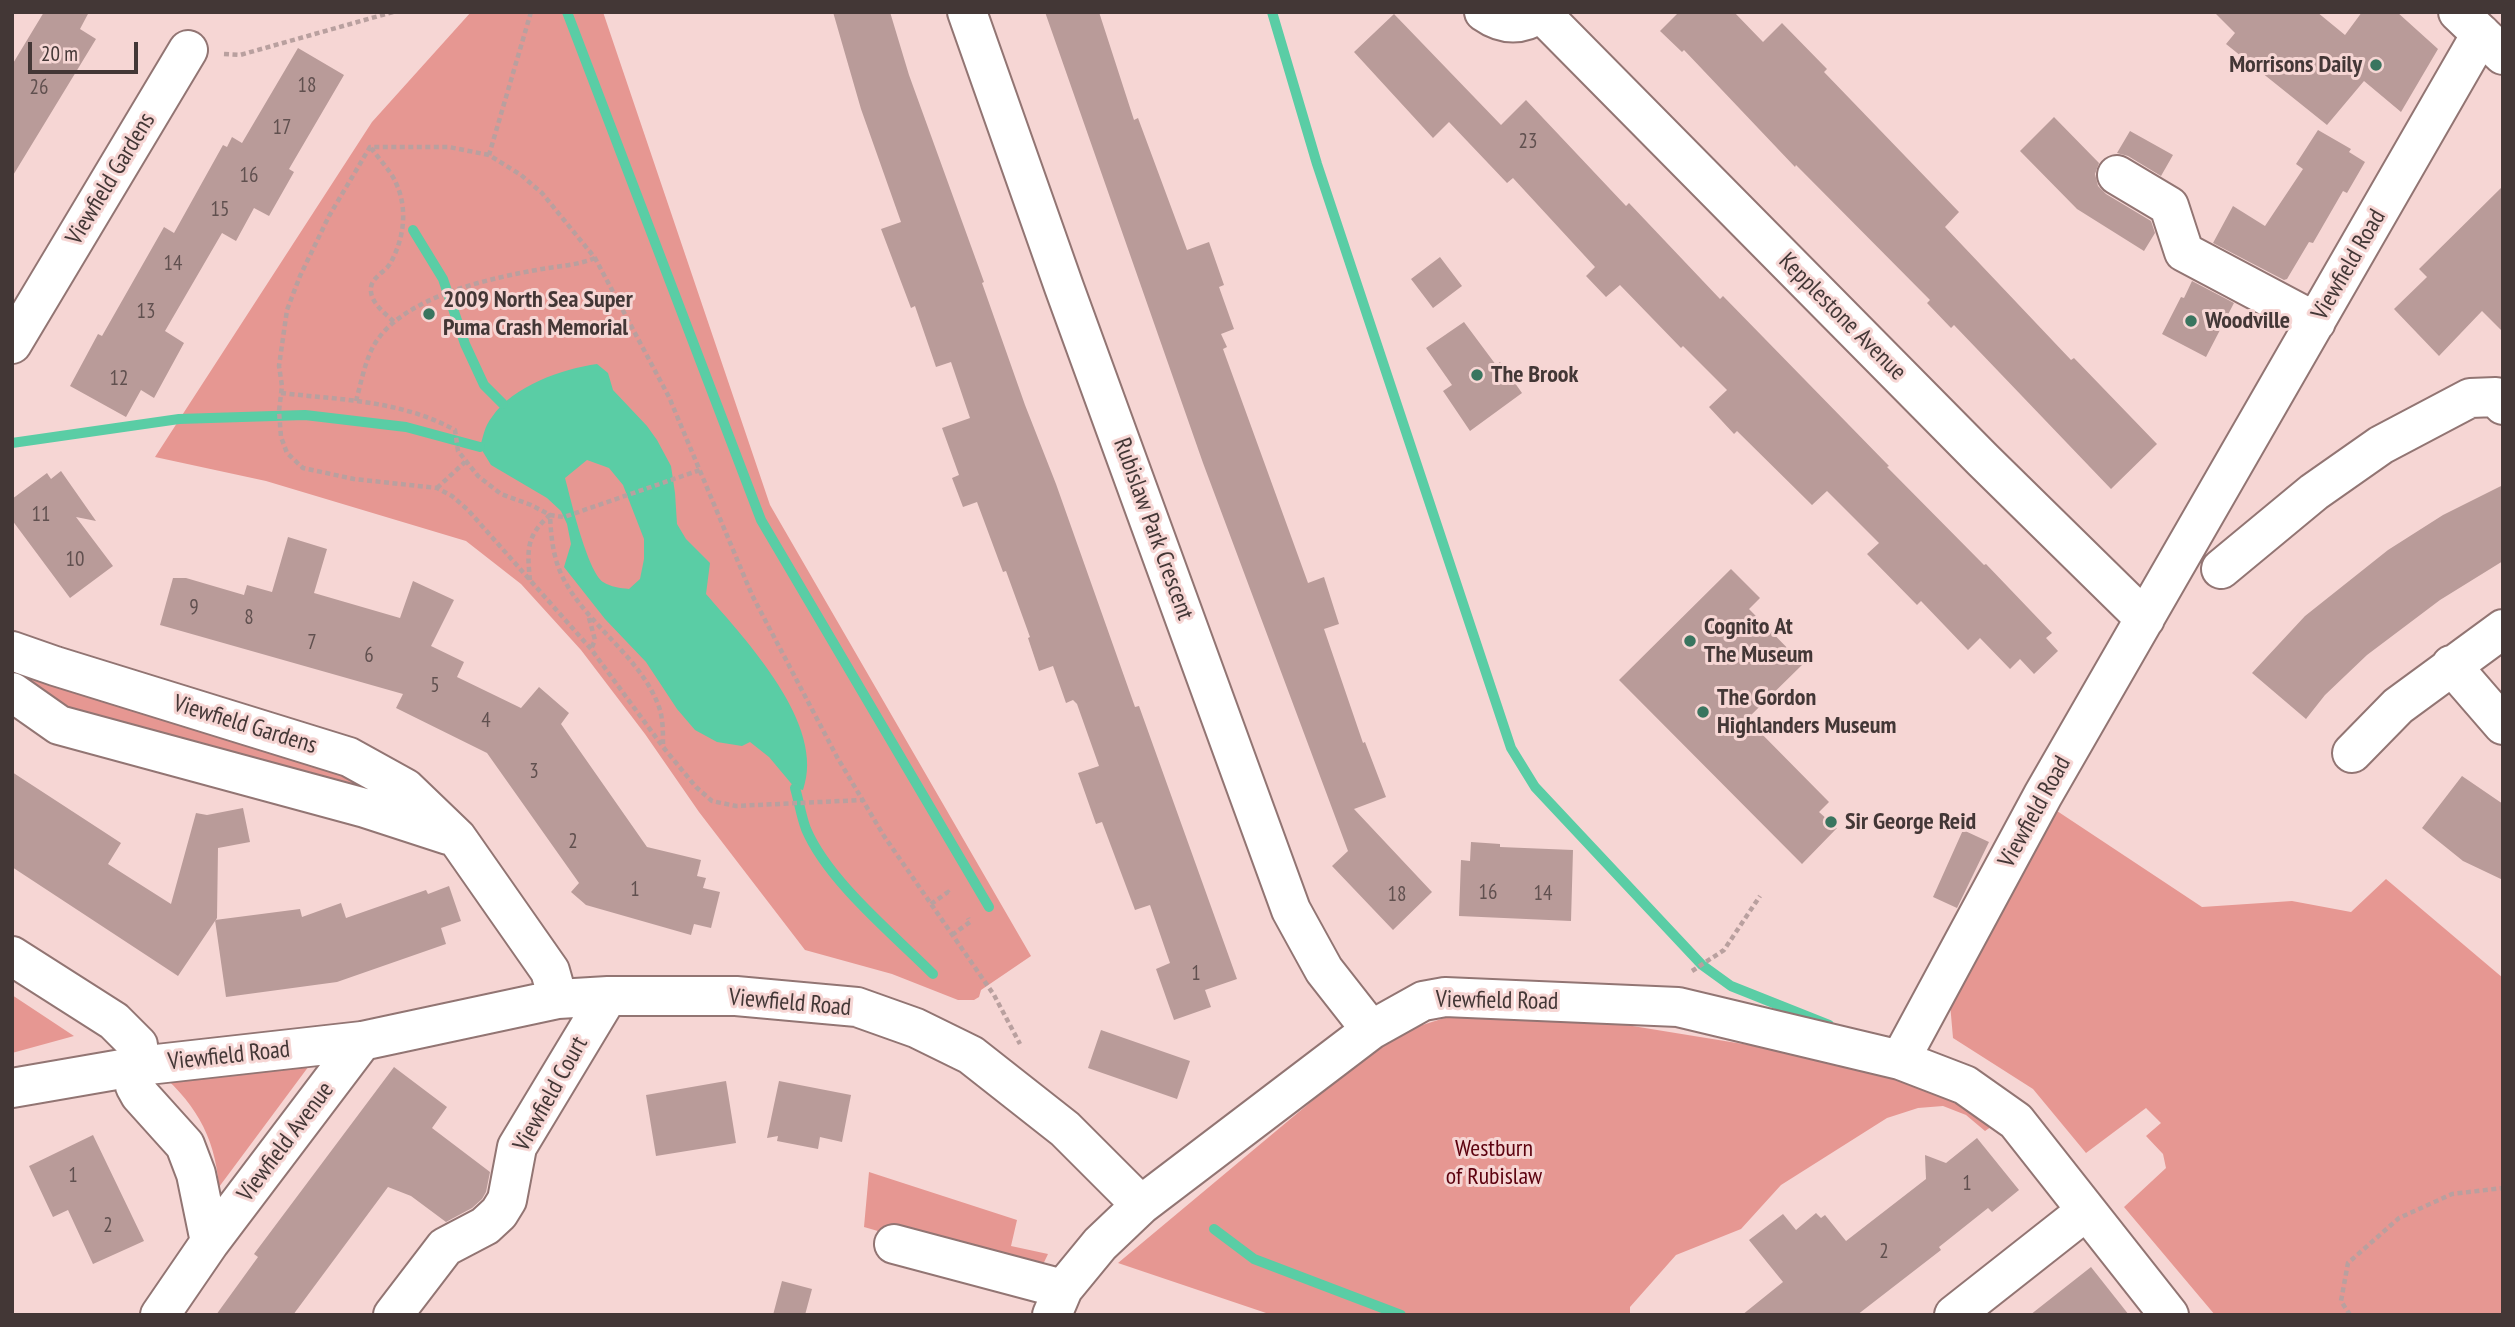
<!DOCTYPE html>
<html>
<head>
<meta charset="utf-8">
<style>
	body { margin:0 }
	#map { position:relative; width:2515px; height:1327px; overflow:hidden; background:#f6d6d4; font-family:"PT Sans Narrow",sans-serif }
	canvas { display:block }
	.frame { position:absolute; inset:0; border:14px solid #433736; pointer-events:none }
	.scale { position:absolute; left:28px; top:42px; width:110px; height:32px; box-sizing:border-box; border:4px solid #433736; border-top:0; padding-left:9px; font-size:21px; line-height:24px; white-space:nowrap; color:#433736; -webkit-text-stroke:5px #f6d6d4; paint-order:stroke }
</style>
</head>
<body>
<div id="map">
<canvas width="2515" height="1327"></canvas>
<div class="frame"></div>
<div class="scale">20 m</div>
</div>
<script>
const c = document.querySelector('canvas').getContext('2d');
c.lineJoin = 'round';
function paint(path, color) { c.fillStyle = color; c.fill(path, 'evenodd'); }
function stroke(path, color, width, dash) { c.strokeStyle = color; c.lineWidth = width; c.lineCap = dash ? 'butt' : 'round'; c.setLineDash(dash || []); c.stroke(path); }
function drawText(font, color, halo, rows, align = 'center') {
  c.font = font + ' "PT Sans Narrow",sans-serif'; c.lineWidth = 6; c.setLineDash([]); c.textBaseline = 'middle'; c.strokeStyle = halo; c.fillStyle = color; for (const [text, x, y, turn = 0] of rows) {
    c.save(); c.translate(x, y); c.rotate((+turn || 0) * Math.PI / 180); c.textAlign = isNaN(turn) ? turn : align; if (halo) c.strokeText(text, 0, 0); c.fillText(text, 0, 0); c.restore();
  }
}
const green = new Path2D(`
	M471,12H603L770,505L1031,956L981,990L979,997L974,1000H958L892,974L805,950L699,812L645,734L581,650L521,584L466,541L266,481L155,457L372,122Z
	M12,651L349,757L457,838L12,692Z
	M2048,805L2202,907L2292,901L2351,912L2386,879L2503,978V1315H2215L2124,1207L2166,1168L2163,1154L2146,1136L2161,1123L2146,1108L2086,1153L2033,1089L1953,1038L1949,992Z
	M12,995L74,1036L12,1053Z
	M1476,1008L1571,1016L1903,1070L2007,1116L1985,1131L1966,1115L1943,1106L1918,1108L1887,1118L1781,1185L1741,1229L1676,1255L1630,1307V1315H1272L1118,1263L1391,1035Z
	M326,1043L219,1187C215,1134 193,1100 153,1067Z
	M869,1172L1017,1220L1011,1246L1048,1254L1037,1277L864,1227Z`);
const water = new Path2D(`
	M597,364L608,373L613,390L647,426L657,440L671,466L675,493L677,524L686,539L710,563L706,594C745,639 827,725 803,790L795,788L769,757L750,742L742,746L717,742L695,730L677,709L646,662L605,619L564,567L571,544L567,524L561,511L547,498L491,465L480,447C483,437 485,425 492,417C513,386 562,369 597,364ZM587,460L609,468L623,485L644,539V559L640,579L629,589C620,588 611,587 603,582C587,570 571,500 565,478Z`);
const stream = new Path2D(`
	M567,12L761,520L989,907
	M1272,12L1317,164L1511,748L1535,787L1702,965L1731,986L1829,1025
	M413,230L443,279L465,344L484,385L503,404
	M12,443L179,419L305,415L406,427L480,447
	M795,788C799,801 801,816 806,829C828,881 893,934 933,974
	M1214,1229L1254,1259L1401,1315`);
const building = new Path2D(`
	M44,12H89L80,29L96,39L12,177V65Z
	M833,12H890L909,75L984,282L982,283L1025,405L1056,484L1135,707L1139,706L1237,979L1205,990L1211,1007L1174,1020L1156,969L1170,963L1150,905L1135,910L1102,822L1096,824L1078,773L1099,766L1077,704L1073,700L1066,703L1053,666L1039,671L1028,638L1030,637L1006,571L1003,572L977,502L963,507L952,478L959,475L942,428L970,418L951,362L936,367L915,306L911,308L881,229L901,222L861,109Z
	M1045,12H1099L1134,120L1138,118L1187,250L1209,242L1224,285L1219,287L1234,329L1221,334L1227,347L1223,349L1308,583L1324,577L1339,624L1324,629L1363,743L1365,742L1386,797L1354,809L1432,892L1393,930L1332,866L1348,851L1203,463Z
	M1679,12H1734L1763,42L1782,23L1827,69L1824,72L1959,212L1945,227L2071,360L2074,358L2157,444L2111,489L1954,325L1951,328L1927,303L1930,300L1796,165L1795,167L1684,50L1682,52L1660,31Z
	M2214,12H2317L2345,35L2362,12H2397L2438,49L2401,112L2364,81L2327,125L2226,44L2235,33Z
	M1394,14L1501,125L1526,100L1626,206L1629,203L1720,299L1723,296L1889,466L1887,467L1984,565L1986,564L2052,633L2046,638L2058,651L2034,674L2020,659L2010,669L1980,638L1968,650L1921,601L1917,605L1867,554L1879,543L1827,491L1812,505L1737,431L1734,434L1709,407L1727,390L1683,346L1681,348L1620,285L1606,297L1586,276L1595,267L1513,178L1507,183L1449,122L1433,138L1354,52Z
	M298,48L344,75L289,169L294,172L269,216L254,208L236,241L222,233L165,331L184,343L154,398L141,390L126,417L70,386L98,334L102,336L164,227L174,233L223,145L227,147L232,137L242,143Z
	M2054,117L2099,163L2095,174L2098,186L2106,194L2151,221L2155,233L2144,251L2077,209L2020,151Z
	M2318,130L2351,149L2349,152L2365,162L2347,193L2343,191L2313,243L2309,242L2287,279L2284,280L2213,243L2233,206L2265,226L2303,169L2296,164Z
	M2130,131L2173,155L2161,176L2128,156L2117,153Z
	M2503,186V332L2482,311L2439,356L2394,309L2427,277L2419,269Z
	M1440,257L1462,286L1433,308L1411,279Z
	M2192,281L2234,303L2206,357L2162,334L2181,297L2184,298Z
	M1464,322L1496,365L1500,362L1522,393L1470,431L1443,391L1452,385L1426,348Z
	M61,471L96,521L76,517L113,566L70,598L12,520V499L47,473L51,479Z
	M2503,485V561L2440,600L2367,655L2325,695L2306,719L2252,673L2305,616L2388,550L2443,515Z
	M288,537L327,549L314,593L400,618L413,581L454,600L431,646L464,662L457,677L521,708L539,687L569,713L561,724L647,847L701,860L697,876L706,878L703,888L720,892L711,928L694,924L691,935L586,905L571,892L579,883L487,753L396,708L403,694L160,625L173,578H186L244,595L247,585L272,592Z
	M1731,569L1760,598L1749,609L1803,664L1747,719L1829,802L1819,812L1837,828L1802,864L1619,680Z
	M12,772L121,843L108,864L171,904L196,813L207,815L243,808L250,842L218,848L217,918L178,976L12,867Z
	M2462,776L2503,804V880L2463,861L2422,828Z
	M1963,830L1989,842L1957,908L1933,897Z
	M1471,842L1500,844V847L1573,850L1571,921L1459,916L1461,860L1470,861Z
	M449,886L461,921L441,928L446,944L337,982L226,997L215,920L300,909L302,917L341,903L346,918L426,890L428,894Z
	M1101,1030L1190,1061L1177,1099L1088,1068Z
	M394,1067L447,1107L432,1128L490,1172L486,1192L482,1199L472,1208L446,1222L411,1196L388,1187L293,1315H216L258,1257L254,1254Z
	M726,1081L736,1143L656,1156L646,1095Z
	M779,1081L851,1095L842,1142L820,1137L818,1149L777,1141L778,1136L767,1138Z
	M93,1135L144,1241L93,1264L68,1210L53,1217L29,1166Z
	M1977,1138L2019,1190L1992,1212L1988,1208L1939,1247L1941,1250L1857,1315H1742L1783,1282L1749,1240L1783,1214L1796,1230L1816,1213L1821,1218L1825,1215L1846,1241L1926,1179L1925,1155L1946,1163Z
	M2091,1267L2129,1315H2030Z
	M782,1281L812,1289L805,1315H773Z`);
const path = new Path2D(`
	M531,12L489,155L521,175L542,193L595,258L669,397L752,595L837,757L884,836L994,995L1020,1044
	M224,54L240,55L393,12
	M371,148C379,159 391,171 396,183C408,209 404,238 391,262C386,272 373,276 371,287C369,302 385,313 394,322
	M489,155L449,147H370L329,216L300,276L287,310L279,366L282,386L279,411L281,437L287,453L303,468L354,479L437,488L452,496L468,510L591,649L663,747L696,787L712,801L736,806L862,800
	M281,393C341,400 400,400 455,430L458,451L478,476L501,494L531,505L550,515C526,536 527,550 530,580
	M356,401C361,383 365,361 374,345C403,296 491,278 542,269C560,266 578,265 595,258
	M437,488L465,462
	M589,618L595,640L591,649
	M663,744C663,732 663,718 659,707C641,657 588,626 563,578C553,558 551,537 550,515L564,517L700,470
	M931,904L948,892L950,895
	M952,935L970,922L968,918
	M1692,971L1724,950L1760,896
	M2350,1315L2341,1301L2348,1263L2399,1218L2452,1194L2503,1188`);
const minor = new Path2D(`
	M967,12L1064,287L1291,910L1324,970L1371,1030
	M1484,12C1504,26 1522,26 1542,12
	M1541,13L1983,460L2145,619
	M2117,175L2169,206L2184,252L2316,322
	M12,344L188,50
	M2221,569L2314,492L2381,445L2470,398L2496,397L2503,405
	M12,651L55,666L349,757L405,788L457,838L550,971L558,999
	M2451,665L2503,725
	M12,692L59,725L365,808L448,835
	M2352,753L2398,706L2503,629
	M12,956L114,1021L138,1045L139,1066L362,1041L558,999L608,996H736L857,1007L916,1028L971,1055L1065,1129L1141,1205L1371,1030L1423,1001L1445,997L1678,1007L1900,1060L2043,795L2481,34
	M1900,1060L1965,1085L2016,1121L2169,1315
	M12,1088L139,1066L135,1086L140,1095L185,1145L196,1174L210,1242L160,1315
	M210,1242L362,1041
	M894,1244L1063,1289
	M393,1315L445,1247L485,1226L499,1213L507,1200L517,1147L608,996
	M1052,1315L1063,1289L1100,1244L1141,1205
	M1954,1315L2086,1211`);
const major = new Path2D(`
	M2458,12L2503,55`);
const markers = [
	[2376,65,7,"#39755f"],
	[429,314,7,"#39755f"],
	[2191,321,7,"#39755f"],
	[1477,375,7,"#39755f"],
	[1690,641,7,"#39755f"],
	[1703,712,7,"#39755f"],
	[1831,822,7,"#39755f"]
];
const numberNames = [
	["18",307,86],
	["26",39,88],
	["17",282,128],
	["23",1528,142],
	["16",249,176],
	["15",220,210],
	["14",173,264],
	["13",146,312],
	["12",119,379],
	["11",41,515],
	["10",75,560],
	["9",194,608],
	["8",249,618],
	["7",312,643],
	["6",369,656],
	["5",435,686],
	["4",486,721],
	["3",534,772],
	["2",573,842],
	["1",635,890],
	["16",1488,893],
	["14",1543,894],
	["18",1397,895],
	["1",1196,974],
	["1",73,1176],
	["1",1967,1184],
	["2",108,1226],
	["2",1884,1252]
];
const poiNames = [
	["Morrisons Daily",2362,65,"right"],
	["2009 North Sea Super",443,300],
	["Puma Crash Memorial",443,328],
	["Woodville",2205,321],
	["The Brook",1491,375],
	["Cognito At",1704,627],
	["The Museum",1704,655],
	["The Gordon",1717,698],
	["Highlanders Museum",1717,726],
	["Sir George Reid",1845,822]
];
const streetNames = [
	["Viewfield Gardens",111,179,-59],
	["Viewfield Road",2349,265,-60],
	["Kepplestone Avenue",1842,317,45],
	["Rubislaw Park Crescent",1153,529,70],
	["Viewfield Gardens",245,725,17],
	["Viewfield Road",2035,812,-61],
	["Viewfield Road",1497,1001,1],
	["Viewfield Road",790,1003,5],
	["Viewfield Road",229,1056,-6],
	["Viewfield Court",551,1094,-61],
	["Viewfield Avenue",286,1142,-53]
];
const parkNames = [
	["Westburn",1494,1149],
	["of Rubislaw",1494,1177]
];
paint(green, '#e69792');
paint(water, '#5acda5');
stroke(stream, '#5acda5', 10);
paint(building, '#b99b99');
stroke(minor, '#927573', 42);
stroke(major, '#927573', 42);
stroke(path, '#b9a09f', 4.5, [5, 3.5]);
stroke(minor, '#fff', 38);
stroke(major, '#fff', 38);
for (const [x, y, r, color] of markers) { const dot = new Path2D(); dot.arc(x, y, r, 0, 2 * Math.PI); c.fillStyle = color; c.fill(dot); stroke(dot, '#f6d6d4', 2.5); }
drawText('21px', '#60504f', null, numberNames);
drawText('bold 24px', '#433736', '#f6d6d4', poiNames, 'left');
drawText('24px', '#433736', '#f6d6d4', streetNames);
drawText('24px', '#5c010e', '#f6d6d4', parkNames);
</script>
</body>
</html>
